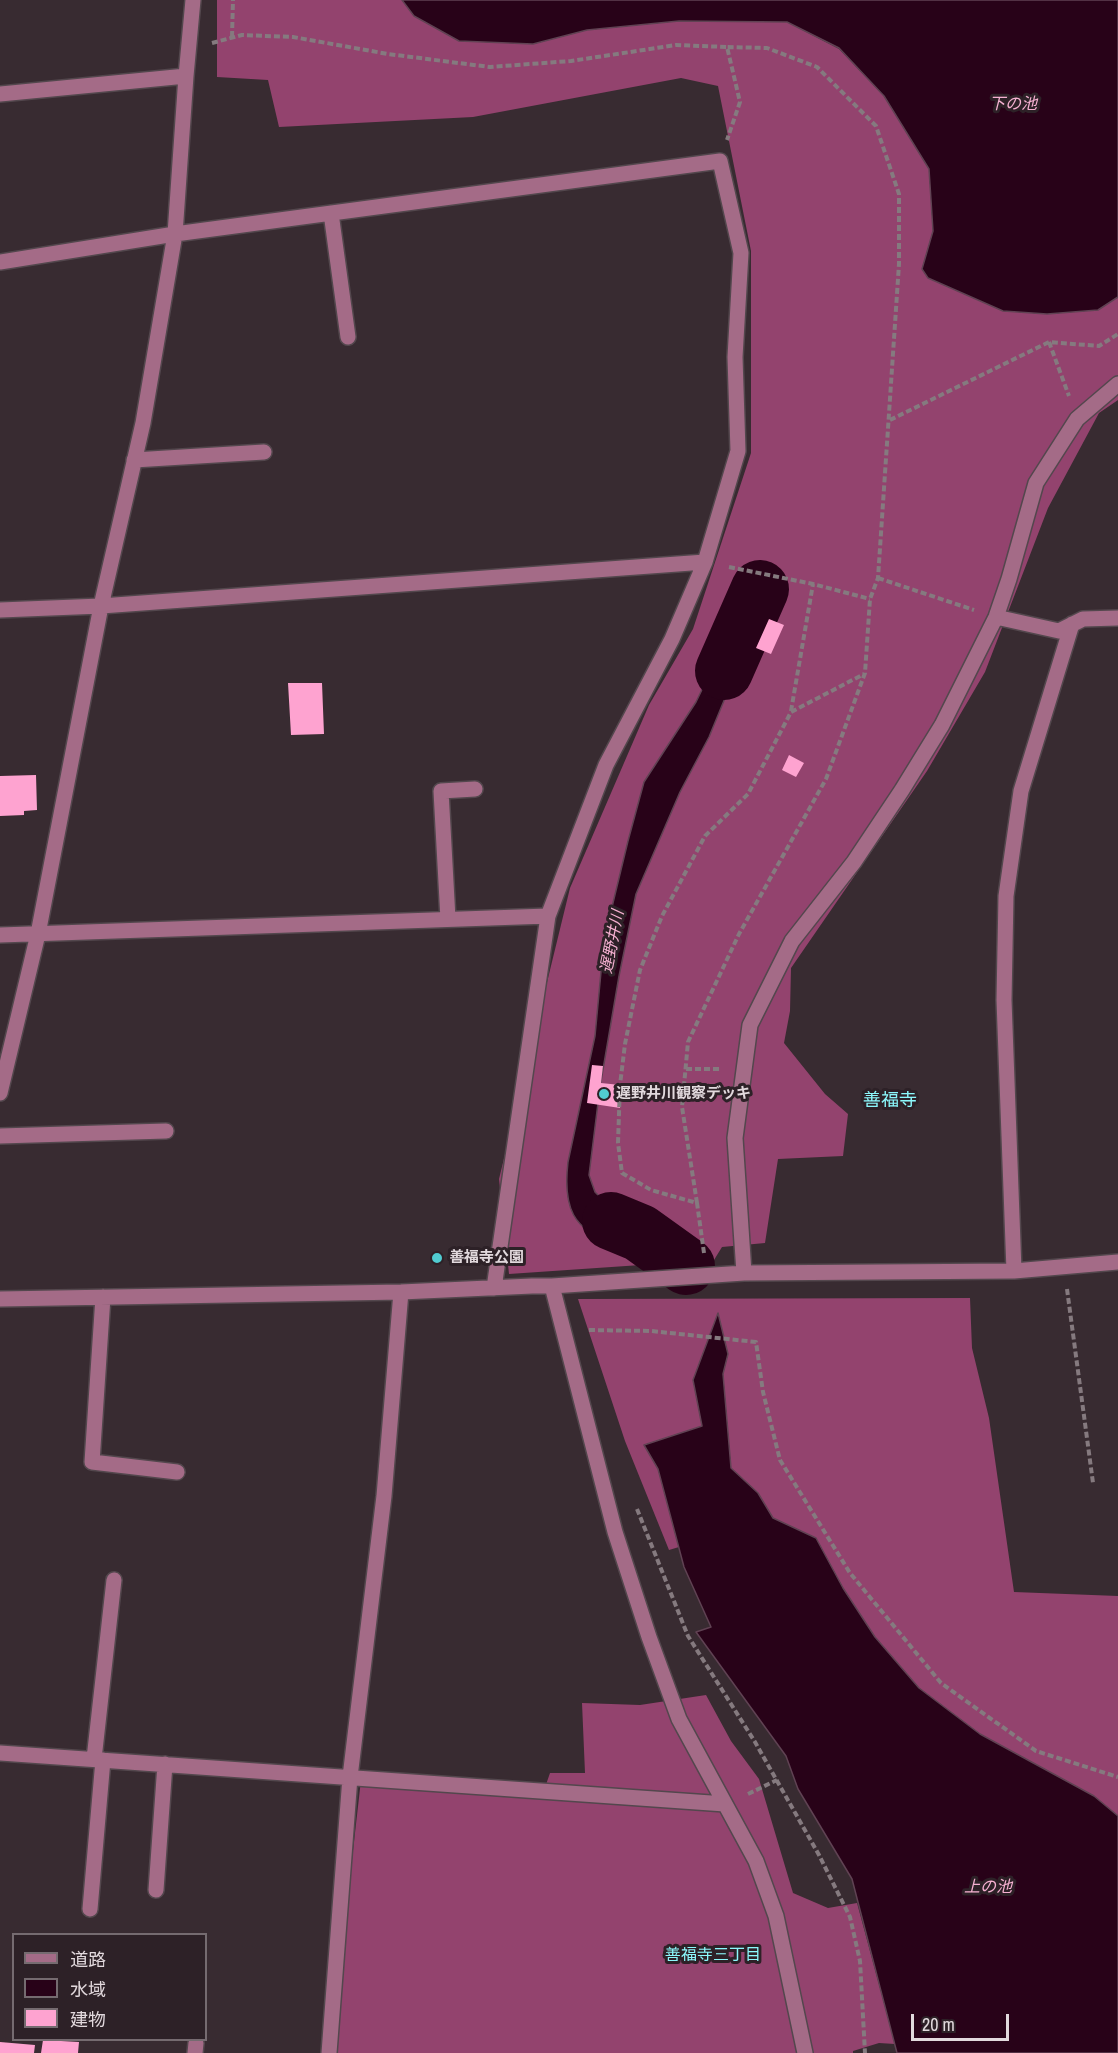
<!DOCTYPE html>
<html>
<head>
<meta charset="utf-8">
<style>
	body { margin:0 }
	#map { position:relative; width:1118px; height:2053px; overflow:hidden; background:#382b31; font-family:"Archivo Narrow","Noto Sans JP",sans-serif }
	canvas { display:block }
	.legend { position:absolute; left:12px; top:1933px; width:195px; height:108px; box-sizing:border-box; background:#2d2127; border:2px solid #756b70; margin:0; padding:8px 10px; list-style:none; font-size:18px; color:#e2d9dd }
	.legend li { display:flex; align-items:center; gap:12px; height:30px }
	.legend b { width:30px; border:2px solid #756b70 }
	.scale { position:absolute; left:911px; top:2014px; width:98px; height:27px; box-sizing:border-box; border:3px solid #e2d9dd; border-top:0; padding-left:8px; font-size:18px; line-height:21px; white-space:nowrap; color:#e2d9dd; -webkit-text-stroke:4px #2d2127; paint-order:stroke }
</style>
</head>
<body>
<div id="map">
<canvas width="1118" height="2053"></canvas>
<ul class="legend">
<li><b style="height:8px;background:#a46b87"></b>道路</li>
<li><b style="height:16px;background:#280218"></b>水域</li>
<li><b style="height:16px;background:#fea3d0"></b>建物</li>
</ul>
<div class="scale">20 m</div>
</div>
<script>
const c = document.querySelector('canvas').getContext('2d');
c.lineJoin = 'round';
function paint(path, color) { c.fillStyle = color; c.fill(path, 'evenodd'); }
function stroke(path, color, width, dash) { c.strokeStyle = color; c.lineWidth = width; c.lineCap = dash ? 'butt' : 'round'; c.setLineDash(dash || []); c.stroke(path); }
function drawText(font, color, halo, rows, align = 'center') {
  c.font = font + ' "Archivo Narrow","Noto Sans JP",sans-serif'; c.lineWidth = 6; c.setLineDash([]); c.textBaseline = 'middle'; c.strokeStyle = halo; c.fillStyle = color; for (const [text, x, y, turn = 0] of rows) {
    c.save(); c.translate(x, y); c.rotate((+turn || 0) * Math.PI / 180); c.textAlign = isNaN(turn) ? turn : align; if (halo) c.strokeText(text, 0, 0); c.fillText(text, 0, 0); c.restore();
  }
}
const forest = new Path2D(`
	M217,0H402L414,16L459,41L533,44L587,30L679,21L787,22L839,49L884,96L929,169L933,231L922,269L928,278L1003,311L1047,314L1098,310L1118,297V400L1099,413L1048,508L985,672L927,771L791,968L790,1011L784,1043L825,1094L848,1114L843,1156L778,1159L765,1243L722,1247L714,1260L509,1274L499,1179L570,888L649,705L693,629L751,453V251L718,86L681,78L473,117L279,127L268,80L217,77Z
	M970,1298L972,1348L989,1418L1014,1592L1118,1596V1816L1094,1796L980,1734L919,1688L875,1637L843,1588L816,1538L773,1518L758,1493L731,1468L723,1374L728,1354L718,1314L693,1380L702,1426L644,1445L658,1469L679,1547L669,1550L625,1441L578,1299Z
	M706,1695L731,1741L759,1779L793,1893L828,1908L857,1903L895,2044L879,2043L853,2051V2053H330L361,1780L541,1799L550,1773H585L582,1703L640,1705Z`);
const water = new Path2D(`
	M402,0H1118V297L1098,310L1047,314L1003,311L928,278L922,269L933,231L929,169L884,96L839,48L787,22L679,21L587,30L533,44L459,41L414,16Z
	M749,593L765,601L709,737L680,792L636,894L619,976L600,1087L589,1175L595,1192L608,1205L633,1218L661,1235L687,1259L664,1269C661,1264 658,1256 654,1253C643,1245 631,1244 618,1242C571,1233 563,1205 568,1162L595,1036L604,940L628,841L644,782L696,702Z
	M718,1313L728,1354L723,1374L731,1468L758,1493L773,1518L816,1538L843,1588L875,1637L919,1688L980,1734L1094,1796L1118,1816V2053H897L852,1879L798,1789L786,1756L696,1632L711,1627L684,1567L658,1469L644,1445L702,1426L693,1380Z`);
const river = new Path2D(`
	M724,671L760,589
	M611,1221L640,1233L686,1266`);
const building = new Path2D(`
	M769,619L784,625L771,654L756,648Z
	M288,683H322L324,734L291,735Z
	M789,755L804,763L796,777L782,770Z
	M36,775L37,810L24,811V815L0,816V776Z
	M592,1065L603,1066L601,1083L620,1085V1108L587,1103Z
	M43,2040L79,2042L78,2053H41Z
	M0,2042L35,2045L34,2053H0Z`);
const path = new Path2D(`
	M232,37L233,0
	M212,43L242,35L293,37L388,54L490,67L571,61L676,45L727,47L740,102L727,140
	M1049,342L1069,396
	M890,420L1049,342L1099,346L1118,334
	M729,567L813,584L870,599
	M878,578L974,610
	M791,711L813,584
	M686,1069H721
	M697,1203L682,1107L688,1042L739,934L826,779L865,673L870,599L878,578L899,264V194L876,126L817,67L767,48L727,47
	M704,1253L697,1203L651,1190L622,1173L618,1143L620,1085L625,1044L640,970L662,916L705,836L748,794L791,712L864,674
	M1067,1289L1093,1483
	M589,1330L651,1331L756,1342L763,1392L780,1460L850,1573L941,1683L1036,1751L1118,1777
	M637,1509L688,1636L755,1742L819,1855L850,1917L860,1961L865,2053
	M748,1794L777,1780`);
const minor = new Path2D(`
	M0,94L186,76
	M331,213L348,337
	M0,262L175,234L720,161L741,253L735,357L738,451L705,562L672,639L606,765L548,916L494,1288
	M134,460L264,452
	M0,610L101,606L705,562
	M996,617L1059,631L1083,619L1118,618
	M448,919L441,791L475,789
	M0,935L548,916
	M0,1093L38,934L101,606L143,423L175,234L186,76L193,0
	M0,1136L166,1131
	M1014,1271L1004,1000L1006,896L1021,791L1072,624
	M744,1273L735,1138L750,1025L792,941L854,862L902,790L942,725L996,617L1009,579L1036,483L1077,419L1118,384
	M552,1286L615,1532L649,1637L679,1719L756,1861L776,1916L805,2053
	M103,1297L92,1462L177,1472
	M0,1299L401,1292L532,1286H552L744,1273L1014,1271L1118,1262
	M0,1753L725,1804
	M94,1759L114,1580
	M156,1890L165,1764
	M90,1909L103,1760
	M195,2053L196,2043
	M329,2053L350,1777L384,1496L401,1292`);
const markers = [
	[604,1094,6,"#51ccd1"],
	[437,1258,6,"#51ccd1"]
];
const poiNames = [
	["遅野井川観察デッキ",616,1094],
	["善福寺公園",449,1258]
];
const waterNames = [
	["下の池",1013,105],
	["遅野井川",613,942,-79],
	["上の池",988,1888]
];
const neighbourhoodNames = [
	["善福寺三丁目",713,1956]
];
const quarterNames = [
	["善福寺",890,1101]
];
paint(forest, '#93436e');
paint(water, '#280218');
stroke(water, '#604253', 1.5);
stroke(river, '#280218', 58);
paint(building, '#fea3d0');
stroke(minor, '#53474d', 18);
stroke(path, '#857a7f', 4, [6, 3]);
stroke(minor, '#a46b87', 15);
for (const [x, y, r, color] of markers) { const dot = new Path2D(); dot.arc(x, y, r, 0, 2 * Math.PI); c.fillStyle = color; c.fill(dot); stroke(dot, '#2d2127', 2); }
drawText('bold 15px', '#e2d9dd', '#2d2127', poiNames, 'left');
drawText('italic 16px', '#f5b0d1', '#2d2127', waterNames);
drawText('16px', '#8cf8fc', '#2d2127', neighbourhoodNames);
drawText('18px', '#8cf8fc', '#2d2127', quarterNames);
</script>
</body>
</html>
